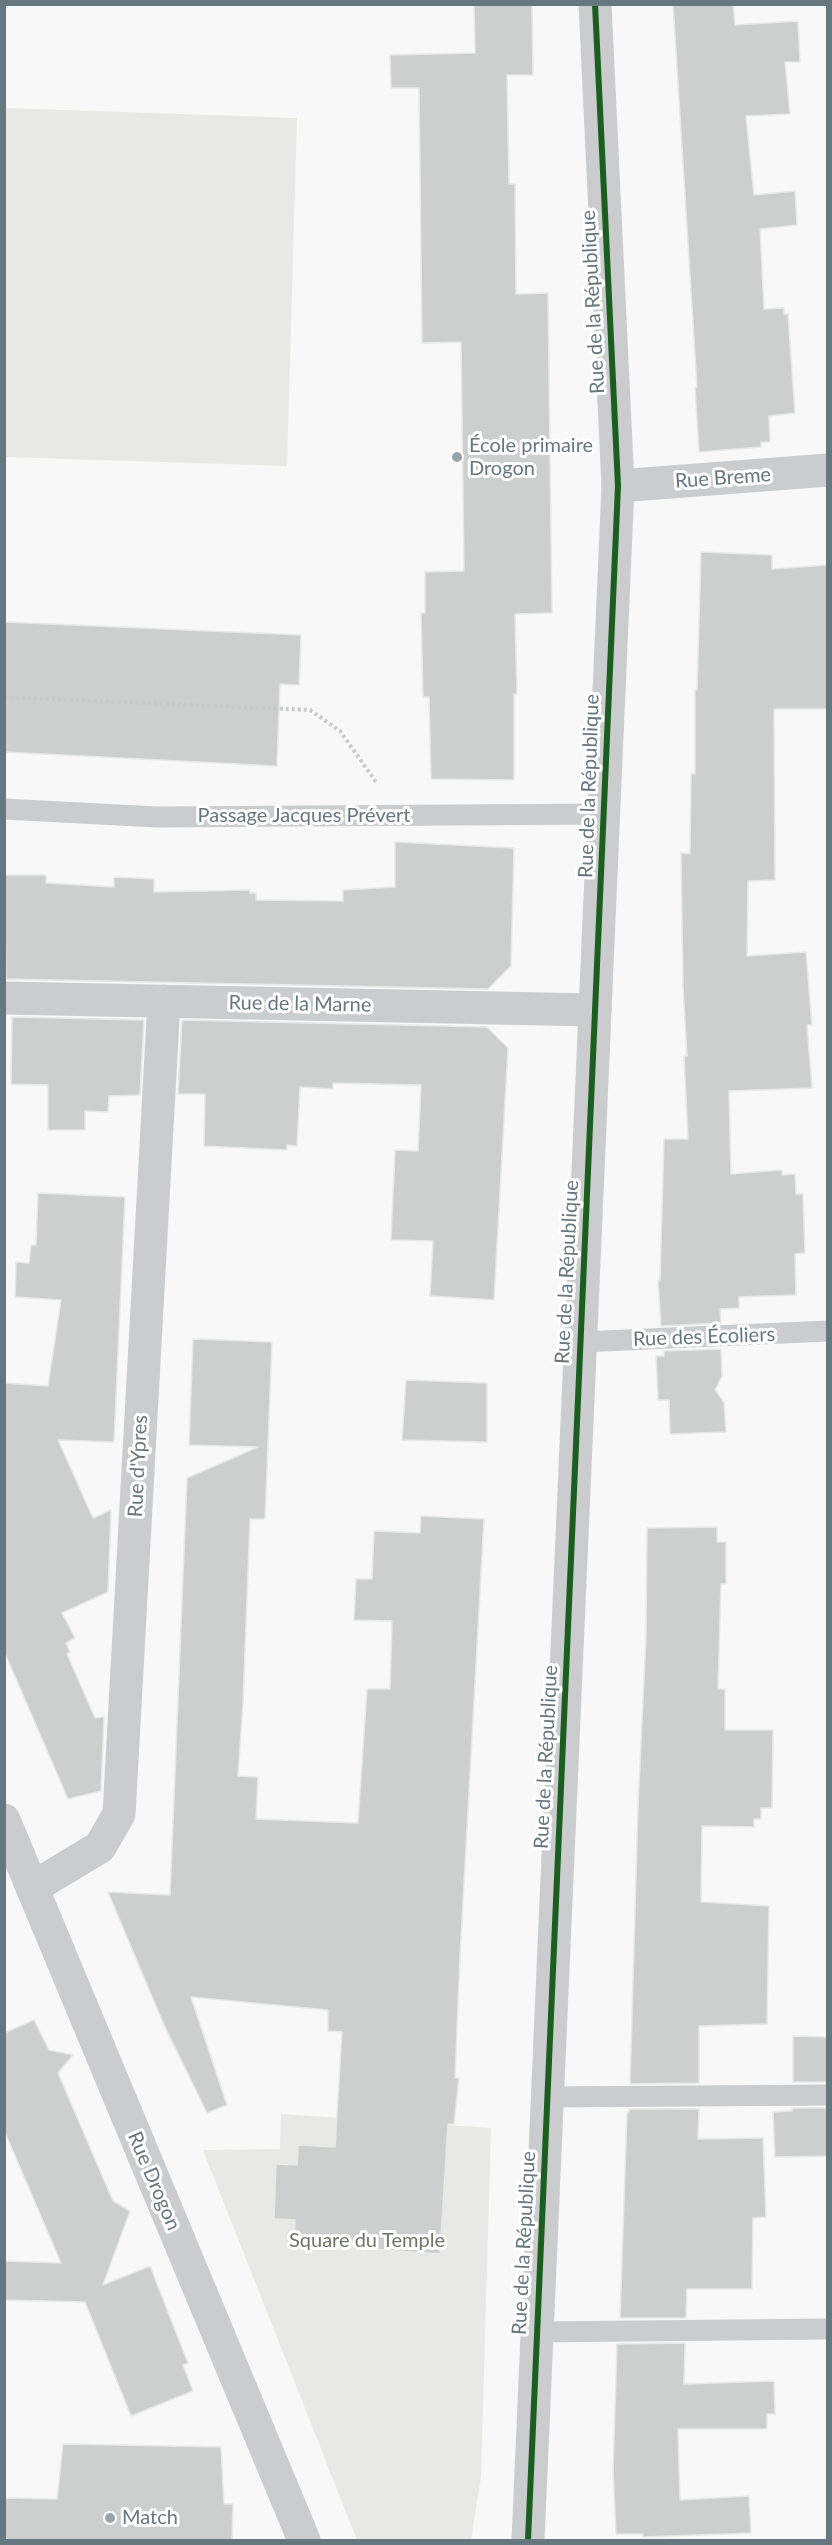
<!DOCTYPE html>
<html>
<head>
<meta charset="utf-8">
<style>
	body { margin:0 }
	#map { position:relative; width:832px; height:2545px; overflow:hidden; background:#f8f8f8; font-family:Lato,sans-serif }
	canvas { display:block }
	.frame { position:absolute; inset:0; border:6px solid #66777f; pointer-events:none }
</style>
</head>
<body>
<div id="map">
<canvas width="832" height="2545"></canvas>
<div class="frame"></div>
</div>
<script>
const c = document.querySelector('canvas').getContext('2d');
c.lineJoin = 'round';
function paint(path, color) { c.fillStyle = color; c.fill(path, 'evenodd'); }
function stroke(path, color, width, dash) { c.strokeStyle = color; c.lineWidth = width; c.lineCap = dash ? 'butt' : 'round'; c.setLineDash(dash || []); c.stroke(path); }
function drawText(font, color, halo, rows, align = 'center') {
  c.font = font + ' Lato,sans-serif'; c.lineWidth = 6; c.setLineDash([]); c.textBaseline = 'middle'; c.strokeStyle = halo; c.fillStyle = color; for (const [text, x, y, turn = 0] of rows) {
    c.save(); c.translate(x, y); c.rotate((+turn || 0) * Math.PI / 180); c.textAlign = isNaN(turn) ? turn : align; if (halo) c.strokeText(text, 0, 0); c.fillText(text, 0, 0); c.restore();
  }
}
const green = new Path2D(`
	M5,108L297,118L287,466L5,457Z
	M281,2114L491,2128L481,2477L471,2540H357L203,2150L280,2149Z`);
const building = new Path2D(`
	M474,4H532L533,75H507L509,184H515L516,294L548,293L552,613L515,614L517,694H514V780L431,779L429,697H423L421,613H425V572L464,571L461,342L422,343L419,88H391L390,55L475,53Z
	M673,4H733L735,25L798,21L800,62H785L790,114L746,116L754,195L795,191L797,225L760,229L764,309L784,308V314H788L795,413L769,416L770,442H761V447L699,452L695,388L697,387Z
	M701,552L772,555V569L828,565V709H774L775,880L748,881L747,956L806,952L812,1025H807L812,1088L729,1091L731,1174L782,1170V1175L795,1174L796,1194H803L805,1253L795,1254L796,1295L739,1297V1308L720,1309L721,1323L661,1326L658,1281L660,1280L664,1139H688L684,1056H687L683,987L681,853L690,854L691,774H695V690H697Z
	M4,622L301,635L299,685L280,684L277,766L4,752Z
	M395,842L514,848L511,966L488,989L6,979L4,875H46V883L114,887V877L154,879V892L250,890V893H256V900L343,901V890L395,887Z
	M12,1017L144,1020L140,1095L109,1096L108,1112L85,1111V1130H48V1085L11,1084Z
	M182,1020L487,1027L508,1048L494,1300L430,1296L433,1241L391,1240L395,1150L418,1151L421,1085L333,1083V1089L300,1087L297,1146L287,1145V1150L204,1146L205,1094H178Z
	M38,1193L125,1197L114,1442L58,1440L93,1518L111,1510L108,1592L62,1613L75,1638L66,1643L70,1652L67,1654L95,1718L104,1717L101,1791L68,1799L4,1651V1383L48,1386L61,1300L15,1297L16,1262L29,1263L31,1245H36Z
	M193,1339L272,1342L265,1519H250L243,1703L238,1776L258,1777L256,1819L358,1823L367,1689H390L392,1621L354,1620L356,1579H372L374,1531L420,1533L421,1516L484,1519L460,1956L455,2078H459L454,2124H448L440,2254L372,2249V2242L294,2240L295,2220L274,2219L276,2164L297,2165L298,2145L335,2147L342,2032L328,2031V2010L191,1997L227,2105L207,2113L164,2025L108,1892L170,1895L187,1478L258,1447L189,1445Z
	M721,1349L722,1376L715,1390L724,1402L726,1432L670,1434L669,1400H658L656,1356H664V1351Z
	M406,1380L487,1383V1442L402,1440Z
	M717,1527V1542H726V1584H721L718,1689H725V1730H773L772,1808H761V1819H754V1827L702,1826L701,1902L769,1906L767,2024L699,2026V2083L630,2084L638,1806L646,1637L647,1528Z
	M34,2020L49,2050L73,2055L58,2073L113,2201L130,2211L103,2285L150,2266L188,2363L183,2365L193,2391L131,2416L85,2302L4,2300V2261L61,2263L4,2130V2033Z
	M793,2036L828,2037V2082H793Z
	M792,2108H828V2156L775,2157L773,2112L792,2111Z
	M629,2109H699L698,2139L763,2138L766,2217L753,2218L752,2289H687L686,2318H620L627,2112H629Z
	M685,2343L684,2384L774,2381L775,2414H767V2429H678L680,2500L749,2496L751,2533L643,2537V2534H616L613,2470L617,2344Z
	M63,2444L221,2447L224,2504H233L232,2541H4V2498L57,2499Z`);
const path = new Path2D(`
	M4,697L310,710L340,731L376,782`);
const service = new Path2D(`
	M4,809L157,817L604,814
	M581,1342L828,1331
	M547,2097L828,2095
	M537,2332L828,2329`);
const minor = new Path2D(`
	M618,486L828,470
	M4,998L595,1010
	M4,1820L304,2540
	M32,1888L100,1847L119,1814L164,1001`);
const tertiary = new Path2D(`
	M528,2540L618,486L595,4`);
const cycleway = new Path2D(`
	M528,2540L618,486L595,4`);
const markers = [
	[457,457,6,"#99a4a9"],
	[110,2518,6,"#99a4a9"]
];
const streetNames = [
	["Rue de la République",593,302,-93],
	["Rue Breme",723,478,-4],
	["Rue de la République",589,786,-88],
	["Passage Jacques Prévert",304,816],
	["Rue de la Marne",300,1004,1],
	["Rue de la République",567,1272,-87],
	["Rue des Écoliers",704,1337,-2],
	["Rue d'Ypres",138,1466,-87],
	["Rue de la République",546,1757,-87],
	["Rue Drogon",154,2181,67],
	["Rue de la République",524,2243,-87]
];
const poiNames = [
	["École primaire",469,446],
	["Drogon",469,469],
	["Match",122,2518]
];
const parkNames = [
	["Square du Temple",367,2241]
];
paint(green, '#e8e9e5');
paint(building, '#cdcfcf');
stroke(building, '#e8e8e8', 1.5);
stroke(path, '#c8c9ca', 4, [3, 3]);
stroke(service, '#cbcccd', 21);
stroke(minor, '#cbcccd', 33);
stroke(tertiary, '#cbcccd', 33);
stroke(cycleway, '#1b5e20', 6);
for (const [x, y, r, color] of markers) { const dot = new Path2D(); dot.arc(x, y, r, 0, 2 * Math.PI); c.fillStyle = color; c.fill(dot); stroke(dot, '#fff', 2); }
drawText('20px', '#66777f', '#fff', streetNames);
drawText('20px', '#66777f', '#fff', poiNames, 'left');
drawText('20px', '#6a7865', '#fff', parkNames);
</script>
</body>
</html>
